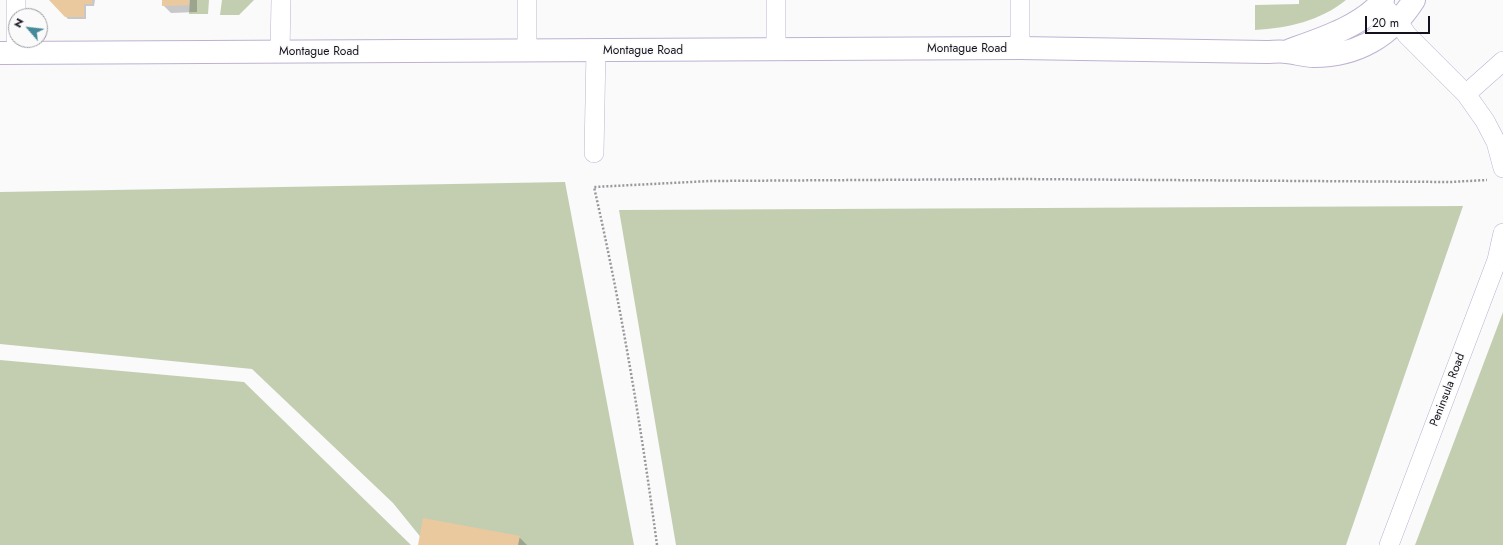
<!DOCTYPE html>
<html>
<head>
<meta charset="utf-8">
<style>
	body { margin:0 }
	#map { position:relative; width:1503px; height:545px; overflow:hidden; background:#fafafa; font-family:Jost,sans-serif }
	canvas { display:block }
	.north { position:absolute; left:8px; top:8px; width:40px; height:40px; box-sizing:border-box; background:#fafafa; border:1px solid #9e9da1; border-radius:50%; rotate:298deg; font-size:11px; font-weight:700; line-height:16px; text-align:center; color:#15111c }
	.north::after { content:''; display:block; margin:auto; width:14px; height:18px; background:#468999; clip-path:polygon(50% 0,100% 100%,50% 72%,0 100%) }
	.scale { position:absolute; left:1365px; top:16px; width:65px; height:18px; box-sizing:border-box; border:2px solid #15111c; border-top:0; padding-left:5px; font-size:12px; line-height:14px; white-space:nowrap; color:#15111c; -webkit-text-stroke:3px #fafafa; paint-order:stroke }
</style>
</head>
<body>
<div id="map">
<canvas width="1503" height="545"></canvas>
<div class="north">N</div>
<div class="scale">20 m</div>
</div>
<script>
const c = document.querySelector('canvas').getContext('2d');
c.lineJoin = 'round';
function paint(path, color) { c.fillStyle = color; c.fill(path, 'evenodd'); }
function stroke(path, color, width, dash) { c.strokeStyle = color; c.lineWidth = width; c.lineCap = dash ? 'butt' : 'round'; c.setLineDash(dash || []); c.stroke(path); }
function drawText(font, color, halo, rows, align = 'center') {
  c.font = font + ' Jost,sans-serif'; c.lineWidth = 3; c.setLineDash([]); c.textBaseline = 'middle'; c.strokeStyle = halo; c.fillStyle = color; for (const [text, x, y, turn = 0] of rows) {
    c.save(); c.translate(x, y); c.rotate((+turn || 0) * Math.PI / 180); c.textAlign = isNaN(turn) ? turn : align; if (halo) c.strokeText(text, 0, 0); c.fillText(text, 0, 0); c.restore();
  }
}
const green = new Path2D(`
	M190,0H209L208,14H189Z
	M222,0H254L239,15H220Z
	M1299,0H1346C1320,21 1288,28 1255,30V5L1299,4Z
	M565,182L634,545H427L393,503L252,369L0,344V192Z
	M1463,206L1346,545H676L619,210Z
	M1503,312V545H1415Z
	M0,360L244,382L411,545H0Z`);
const shadow = new Path2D(`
	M50,0H95L94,6H86V19H68Z
	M163,0H197V12L171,13L163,5Z
	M519,537L527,545H419Z`);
const building = new Path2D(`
	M49,0H92V4H84V17H65Z
	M162,0H189V5L162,6Z
	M423,518L520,536L518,545H418Z`);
const path = new Path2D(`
	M657,545C641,425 621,305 594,187L710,181L1017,179L1450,182L1487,180`);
const street = new Path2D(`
	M16,0V40
	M776,0V50
	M1020,0V48
	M1381,3L1398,22L1407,35L1466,94L1485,121L1496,142L1503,168
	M527,51V0
	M280,52L281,0
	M1466,94L1503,61
	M594,153L596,51
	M1389,545L1497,260L1503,233`);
const secondary = new Path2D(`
	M1290,50C1321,39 1362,26 1383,0
	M0,53L1020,48L1266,52C1273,52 1280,51 1287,52C1296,53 1305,56 1314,56C1357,56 1391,36 1414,0`);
const streetNames = [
	["Montague Road",967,49],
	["Montague Road",643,51],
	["Montague Road",319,52],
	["Peninsula Road",1448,390,-69]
];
paint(green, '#c3ceb1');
paint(shadow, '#0003');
paint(building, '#eac99e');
stroke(street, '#bdb2d2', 20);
stroke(secondary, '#bdb2d2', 24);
stroke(path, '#99979c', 2.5, [2, 2]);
stroke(street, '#fff', 19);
stroke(secondary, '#fff', 22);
drawText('12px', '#15111c', '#fafafa', streetNames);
</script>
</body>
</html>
